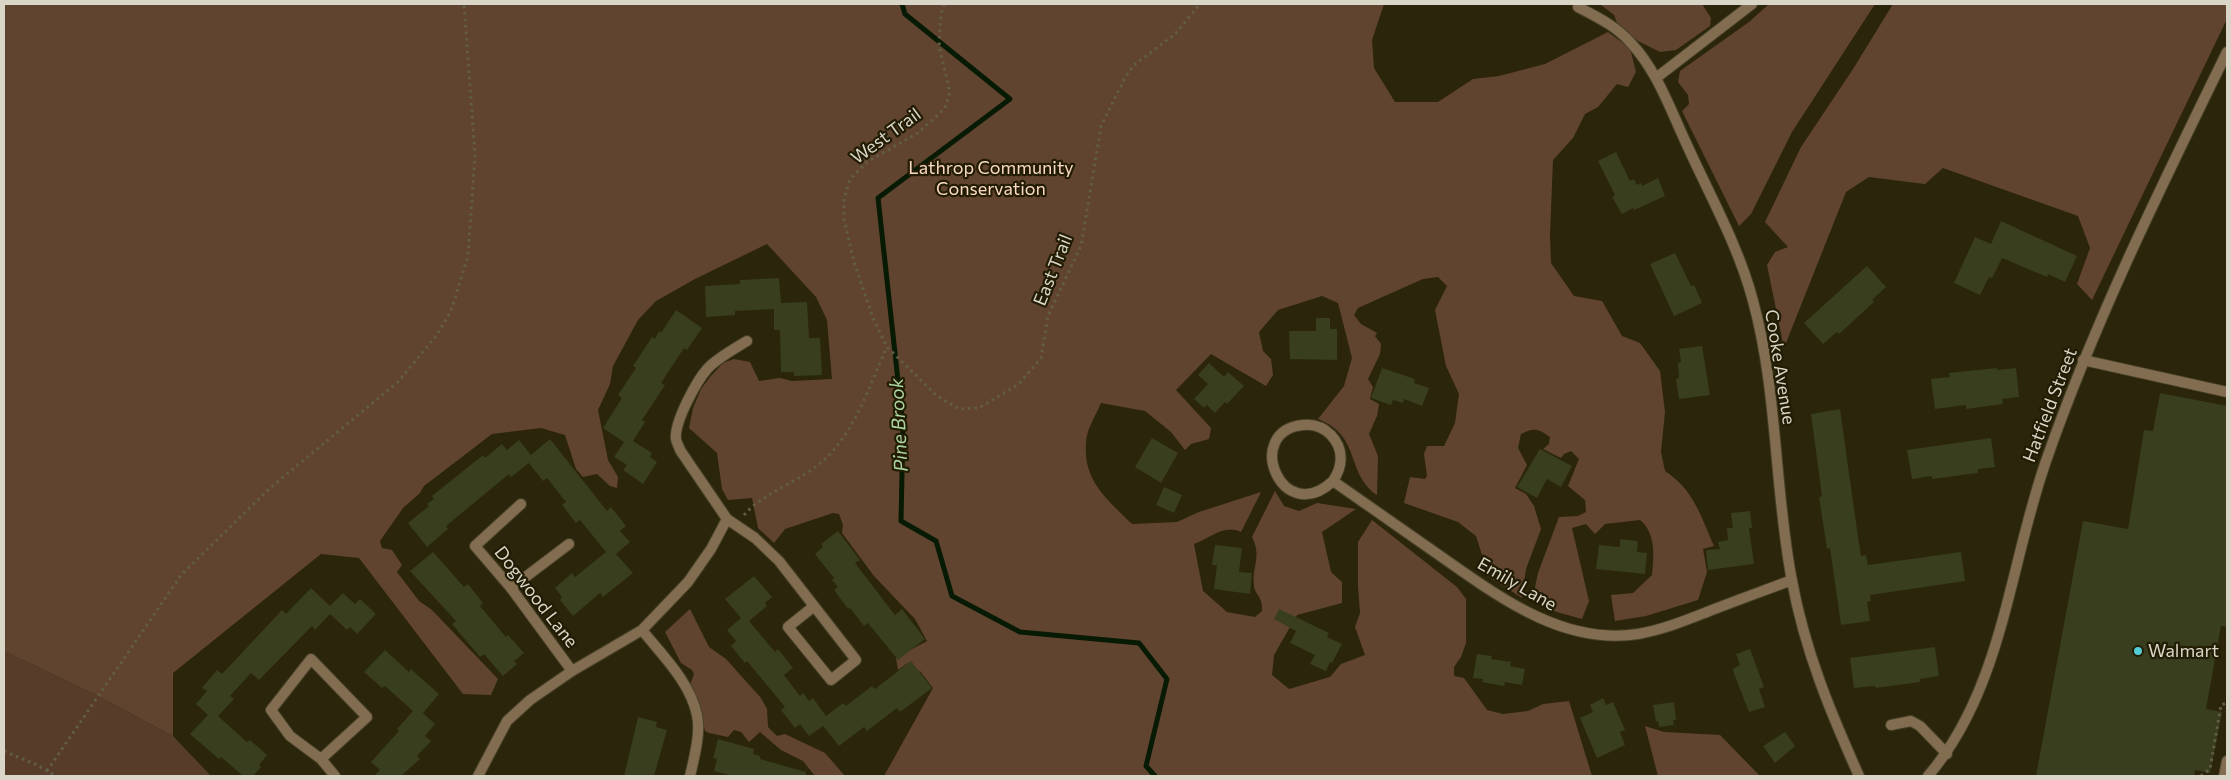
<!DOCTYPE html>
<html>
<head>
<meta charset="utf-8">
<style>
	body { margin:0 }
	#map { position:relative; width:2231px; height:780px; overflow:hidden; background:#2b250b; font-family:Commissioner,sans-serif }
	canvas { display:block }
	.frame { position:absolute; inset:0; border:5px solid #dad6c7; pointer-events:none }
</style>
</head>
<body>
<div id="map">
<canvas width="2231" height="780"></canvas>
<div class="frame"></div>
</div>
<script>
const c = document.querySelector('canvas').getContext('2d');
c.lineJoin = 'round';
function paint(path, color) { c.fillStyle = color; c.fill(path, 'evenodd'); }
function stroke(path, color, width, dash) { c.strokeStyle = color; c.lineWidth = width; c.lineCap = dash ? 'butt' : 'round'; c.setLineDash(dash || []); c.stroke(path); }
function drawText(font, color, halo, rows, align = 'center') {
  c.font = font + ' Commissioner,sans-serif'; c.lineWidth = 4.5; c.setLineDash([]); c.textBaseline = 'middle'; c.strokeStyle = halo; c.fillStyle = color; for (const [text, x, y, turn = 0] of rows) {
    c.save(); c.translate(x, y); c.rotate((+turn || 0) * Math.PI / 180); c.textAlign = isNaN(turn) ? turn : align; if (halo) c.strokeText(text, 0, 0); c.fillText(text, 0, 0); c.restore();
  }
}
const green = new Path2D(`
	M4,651L94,694L173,736L211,776H4Z`);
const forest = new Path2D(`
	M4,4H1384L1372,40L1374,68L1395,102H1438L1473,79L1499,76L1545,64L1608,32L1630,48L1636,72L1628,87L1617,84L1598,107L1585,114L1573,138L1553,160L1550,235L1551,263L1574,296L1602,301L1622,336L1640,343L1660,371L1665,412L1661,452L1665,471C1693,489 1701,516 1714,546L1703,549L1707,572L1698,600L1646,616L1615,621L1611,595L1633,593L1652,575C1654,556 1656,533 1640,520L1605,524L1595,534L1586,524L1572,528L1589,601L1582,619L1557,612L1532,602L1538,573L1559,517L1578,516L1586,512L1585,500L1568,486L1579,459L1571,451L1564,454L1561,458L1543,449L1549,444L1550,437C1539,429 1534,427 1521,434L1518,448L1527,465L1515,488L1526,494L1534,506L1541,529L1526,569L1522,598L1489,577L1476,536L1458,522L1404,503L1410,477L1425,479L1427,476L1424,454L1427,446H1444L1455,423L1459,394L1446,366L1435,310L1447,286L1438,277L1423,279L1378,299L1358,308L1354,315L1361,324L1377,333L1375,336L1381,344L1380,354L1368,379L1373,387L1370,399L1379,404L1377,416L1369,434L1378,456L1377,495C1345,473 1362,436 1318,419L1344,386L1352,358L1338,303L1322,296L1278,310L1259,332L1263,351L1271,359L1273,375L1266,386L1211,354L1176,390L1211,428L1209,439L1191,444L1185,450L1171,432L1145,411L1101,403C1096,415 1086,430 1086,443C1083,481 1107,499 1132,524L1177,522L1199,512L1261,492L1241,532C1224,524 1211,538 1194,544L1203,591L1227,612L1255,617L1262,611C1263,595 1254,595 1254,585C1252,565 1262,557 1252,537L1275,491L1284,506L1299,511L1317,503L1356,509L1322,532L1331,572L1342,582V603L1297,615L1274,655L1272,675L1289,689L1330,677L1341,664L1365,655L1355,627L1360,613L1358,586V542L1372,520L1457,587L1466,599V643L1461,657L1454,667V676L1464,678L1487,710L1503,714L1528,711L1543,704L1569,701L1592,776H884L933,688L920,671L917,673L908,663L898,670L896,658L927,641L915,619L874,576L842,533L843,525L839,514L833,513L785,529L774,543L758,528L752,498L728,500L722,489L717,453L689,428L693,408L701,389L710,377L723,363L734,359L750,362L759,381L780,378L792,381L832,379L827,320L816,297L767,244L695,279L656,301L638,320L613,366L610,384L598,410L608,460L618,477L617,488L610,486L597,474L583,477L576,469L565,435L541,428L492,434L424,486L420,493L403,508L380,541L382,548L392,550L402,565L397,572L419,601L432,610L498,679L491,695L463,694L359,558L321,554L173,673V736L94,694L4,651Z
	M1600,4H1702L1711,18L1710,26L1676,50L1660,52L1638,41L1617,23L1614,15Z
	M1769,4H1875L1792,132L1751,214L1739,226L1682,111L1689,104L1688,95L1678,82L1680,71L1749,22Z
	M1893,4H2227V19L2092,300L2077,284L2090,248L2078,216L1943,168L1925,184L1869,177L1846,192L1784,348L1767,265L1775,252L1788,247L1765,222L1801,147L1853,69Z
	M690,609L709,647L726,659L761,698L767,709L768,727L777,736L785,734L825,753L845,776H815L803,761L781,750L760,732L749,742L741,732L734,730L728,737L709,733L705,731L700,707L690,685L694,674L692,670L681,663L665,632Z
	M1645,726L1664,732L1720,735L1760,776H1658Z`);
const stream = new Path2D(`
	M902,4L905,14L1010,99L878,198L903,426L901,521L936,541L952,596L1020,632L1139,643L1167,679L1146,766L1155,776`);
const building = new Path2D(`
	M1616,152L1630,181L1634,179L1637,185L1641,183L1642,186L1658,178L1665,196L1634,210L1633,208L1622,214L1612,197L1615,195L1598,161Z
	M2001,221L2077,256L2065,282L2048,274L2047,277L2002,258L1992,278L1989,277L1980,295L1954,283L1975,237L1991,244Z
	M1675,253L1691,286L1694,285L1702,303L1674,316L1650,264Z
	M1867,266L1886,287L1872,300L1874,302L1839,334L1837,332L1823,344L1804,323Z
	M779,278L781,303L807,302L809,338H820L822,375L794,376V372H781L780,330H774V309L735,311V315L706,317L705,286L740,284V280Z
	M676,310L702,328L687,350L684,348L661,383L665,385L642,420L645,422L633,441L652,453L650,457L657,462L643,484L623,470L627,465L614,457L624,442L603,428L622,398L618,395L636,368L633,366L652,337L655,339L659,331L661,333Z
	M1316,318H1330V329H1337V360L1290,359L1289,331H1316Z
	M1702,346L1710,395L1679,399L1676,379L1679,378L1678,363L1681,362L1679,349Z
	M1209,363L1224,377L1228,372L1244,386L1227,404L1225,402L1215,413L1207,405L1204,408L1194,399L1208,384L1198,375Z
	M1382,368L1415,379L1414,383L1429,388L1422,406L1404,399L1403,403L1393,400L1391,405L1371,398Z
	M1997,368V370L2016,368L2019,397L2002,399L2003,404L1966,409V405L1935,409L1931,379L1950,377L1949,373Z
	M2160,393L2227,406V627L2221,626L2206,709L2222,712L2210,773L2195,770L2194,776H2036L2083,521L2128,529L2144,430L2153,431Z
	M1840,409L1858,537L1861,556L1866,555L1868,565L1961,552L1965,581L1870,595L1871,601L1867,602L1870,621L1841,625L1830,548L1827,549L1819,497L1822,496L1811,414Z
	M1152,438L1178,453L1161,483L1135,467Z
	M1991,438L1995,467L1978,469V473L1932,479V476L1912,479L1907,450Z
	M550,439L607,511L611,507L626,526L620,531L630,542L616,554L633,573L603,597L600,593L573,616L560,600L562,597L555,588L572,573L575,577L606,552L580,520L576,523L562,505L566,502L547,478L543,481L529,463L511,477L509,474L446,526L448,529L427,547L408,523L429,506L427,504L434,499L432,496L483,455L485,458L502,444L507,450L519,440L531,455Z
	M1540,449L1572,466L1561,487L1547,479L1537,498L1517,487Z
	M1164,487L1182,495L1174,513L1156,505Z
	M1750,511L1752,528H1749L1754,564L1708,570L1706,550L1720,549L1718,542L1728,540L1727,528H1733L1731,513Z
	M838,531L860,560L855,563L895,615L902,609L925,639L898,660L868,623L864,626L850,608L848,609L834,590L838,587L832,580L834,578L815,554L823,547L821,544Z
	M1620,539L1638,541L1637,552L1647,553L1645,574L1596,569L1599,545L1620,547Z
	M1215,545L1242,548L1239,572L1252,573L1250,594L1214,589L1217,565H1212Z
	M433,552L464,587L468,584L483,603L480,606L506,637L508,635L524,653L514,661L517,664L503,676L484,654L480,657L452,624L456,621L410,571Z
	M754,576L772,597L765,603L767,606L749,621L775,652L778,649L793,668L784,675L800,696L803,693L809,701L813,698L826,716L843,703L846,706L872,686L875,689L911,661L932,688L900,712L897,708L867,731L864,727L839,746L823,726L809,736L800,724L795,728L781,710L785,707L747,661L745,663L731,646L736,641L727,630L741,618L725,599Z
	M311,588L330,606L343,593L355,604L360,599L376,614L357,634L350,627L347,630L330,614L315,630L312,626L259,680L251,673L230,696L234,699L218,716L247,742L250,740L267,755L259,765L261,767L253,776H243L221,757L219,759L190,734L208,715L196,704L207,691L202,688L217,670L222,674L282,610L286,614Z
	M1279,609L1329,633L1327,637L1342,644L1332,663L1330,662L1326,671L1310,664L1315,655L1290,643L1296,631L1274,619Z
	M1935,647L1939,676L1920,679V682L1876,688L1875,686L1854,688L1850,658Z
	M1750,649L1764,687L1759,689L1765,707L1749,712L1733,671L1734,668L1740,665L1736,654Z
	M385,650L409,672L411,669L439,694L423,713L435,724L425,736L431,741L417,756L420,759L401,776H374L380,770L371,762L399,731L397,729L413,711L385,686L382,688L364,672Z
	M1477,654L1492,656L1491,659L1511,662L1510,666L1525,669L1522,685L1505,682L1504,686L1482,682L1483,679L1473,678Z
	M1603,698L1606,705L1613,702L1625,730L1620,732L1625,745L1597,758L1580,718L1593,712L1590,705Z
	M1674,702L1676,720H1673L1674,725L1659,727L1658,721L1656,722L1653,705Z
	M638,717L657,722L656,727L667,730L654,776H624Z
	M1785,732L1795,746L1775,763L1763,746Z
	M718,739L754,749L753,754L760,756V759L806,772V776H733L714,771L717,759L713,758Z`);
const path = new Path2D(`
	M944,4L941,14L939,46L950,92L945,108L918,133L867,162L850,179L844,199V219L854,262L873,318L887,347L937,396L959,409L979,408L1019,384L1041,358L1048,316L1081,246L1101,126L1125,78L1133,66L1175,34L1200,4
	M744,515C765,491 803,481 826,458C856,429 870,384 887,347
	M4,751L37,765L56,776
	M47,771L181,575L270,488L398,382L436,336L451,311L468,256L475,155L464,4
	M2201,776L2210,769L2221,705L2227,703`);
const service = new Path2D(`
	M2083,360L2227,392
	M511,588L569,544
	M1891,725L1911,721L1920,726L1947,754
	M2224,776L2227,761`);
const minor = new Path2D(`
	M1578,7C1597,17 1616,26 1630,42C1657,70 1671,111 1687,145C1710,196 1739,247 1753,301C1778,392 1774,488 1792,581C1805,651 1830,711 1859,776
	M1656,78L1752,4
	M747,341C734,349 719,357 708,368C697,380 674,422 676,439C676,442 679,446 680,450L727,519L755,538L779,561L856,660L831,680L788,627L813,607
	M1333,481C1282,529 1242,431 1303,425C1313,424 1323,427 1331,435C1344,449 1343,466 1333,481C1367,505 1402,529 1436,553C1495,594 1561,646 1638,634C1662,630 1684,621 1707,612C1735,601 1763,591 1792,580
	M521,504L475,546L511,588L572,671
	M642,630C662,655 690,682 697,715C701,733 694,758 690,776
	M321,759L367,717L311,659L271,710L290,736L321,759L335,776
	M478,776L507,721L530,700L572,671L642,630L688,582L711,549L727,519`);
const tertiary = new Path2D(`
	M1928,776C2002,690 2009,568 2045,464C2094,322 2161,187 2227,52`);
const markers = [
	[2138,651,5,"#51ccd5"]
];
const streetNames = [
	["West Trail",886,136,-36],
	["East Trail",1053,270,-68],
	["Cooke Avenue",1780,367,81],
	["Hatfield Street",2050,405,-69],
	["Emily Lane",1517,584,30],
	["Dogwood Lane",536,597,52]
];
const parkNames = [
	["Lathrop Community",991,168],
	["Conservation",991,189]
];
const poiNames = [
	["Walmart",2148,651]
];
const waterNames = [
	["Pine Brook",899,425,-93]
];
paint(green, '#573c2a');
paint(forest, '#614430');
stroke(stream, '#071a03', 5);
paint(building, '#383e1e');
stroke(service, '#474129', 12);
stroke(minor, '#474129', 12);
stroke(tertiary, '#474129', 12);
stroke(path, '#625d46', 3, [2.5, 4]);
stroke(service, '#826d50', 10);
stroke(minor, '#826d50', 10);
stroke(tertiary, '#826d50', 10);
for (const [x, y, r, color] of markers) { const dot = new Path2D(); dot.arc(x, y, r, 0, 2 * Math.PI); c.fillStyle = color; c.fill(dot); stroke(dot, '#211c03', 2); }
drawText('18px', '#dad6c7', '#211c03', streetNames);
drawText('18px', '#fad8c2', '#211c03', parkNames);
drawText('18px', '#dad6c7', '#211c03', poiNames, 'left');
drawText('italic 19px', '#add5a2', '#211c03', waterNames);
</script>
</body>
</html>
